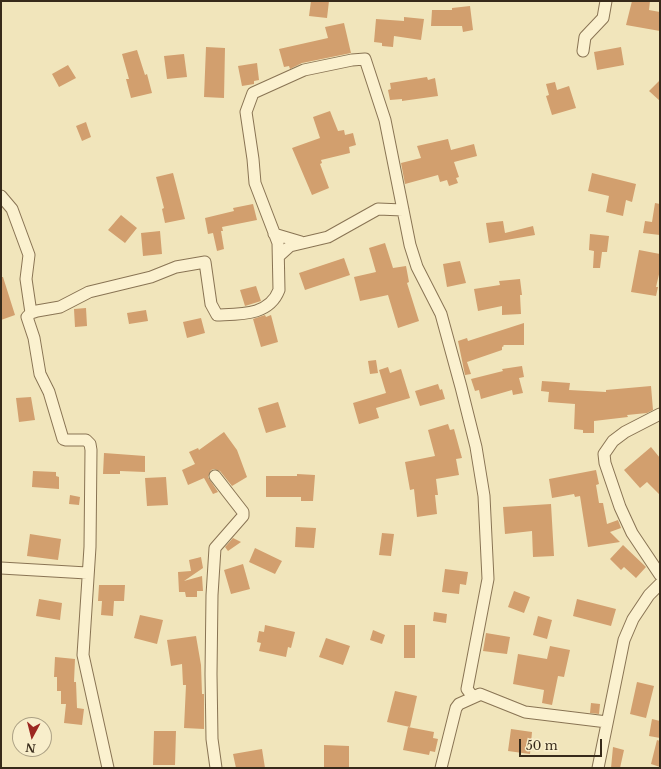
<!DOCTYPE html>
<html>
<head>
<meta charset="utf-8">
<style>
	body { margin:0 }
	#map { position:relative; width:661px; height:769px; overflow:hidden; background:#f1e5bb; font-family:"Libre Baskerville",serif }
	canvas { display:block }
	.frame { position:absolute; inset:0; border:2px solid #372a1a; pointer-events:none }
	.north { position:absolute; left:12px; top:717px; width:40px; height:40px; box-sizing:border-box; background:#f8eecb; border:1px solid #aba084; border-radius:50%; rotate:187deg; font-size:11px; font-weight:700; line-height:16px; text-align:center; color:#372a1a }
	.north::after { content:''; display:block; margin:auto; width:14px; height:18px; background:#9c2820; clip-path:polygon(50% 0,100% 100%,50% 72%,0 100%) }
	.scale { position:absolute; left:519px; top:739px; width:83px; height:18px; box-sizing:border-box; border:2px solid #372a1a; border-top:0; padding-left:5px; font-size:12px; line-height:14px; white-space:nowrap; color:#372a1a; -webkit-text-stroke:3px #f8eecb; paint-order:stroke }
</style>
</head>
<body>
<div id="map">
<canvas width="661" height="769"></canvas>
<div class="frame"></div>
<div class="north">N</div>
<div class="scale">50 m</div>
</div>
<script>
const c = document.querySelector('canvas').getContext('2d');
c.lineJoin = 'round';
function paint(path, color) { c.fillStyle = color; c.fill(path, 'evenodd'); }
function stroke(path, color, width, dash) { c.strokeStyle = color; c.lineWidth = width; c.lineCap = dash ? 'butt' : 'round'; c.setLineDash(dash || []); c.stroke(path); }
const building = new Path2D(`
	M311,1H329L327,18L309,16Z
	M632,1H650L649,10L660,12V31L626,25Z
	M470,6L473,30L463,32L462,26H431L432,10H452V8Z
	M404,17L424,19L421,40L394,36L393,47L382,46V43L374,42L376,19L404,21Z
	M344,23L351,53L302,63L290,69L289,66L284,67L279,49L328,38L325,27Z
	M206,47L225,48L224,98L204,97Z
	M621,47L624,65L597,70L594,52Z
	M137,50L145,75L147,74L152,93L131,98L126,79H129L122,54Z
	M184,54L187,77L167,79L164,56Z
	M257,63L259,80L254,81V84L242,86L238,66Z
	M68,65L76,78L59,87L52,74Z
	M427,77L428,80L435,78L438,96L402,101V99L390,100L388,90L391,89L390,83Z
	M660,80V101L649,91Z
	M555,82L557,90L569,86L576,108L552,115L546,96L549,95L546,84Z
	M330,111L338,131L344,130L345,135L353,133L356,145L349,147L350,153L321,160L322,163L320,164L329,188L312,195L292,148L320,138L313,117Z
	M86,122L91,137L82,141L76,126Z
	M448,139L451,150L474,144L477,156L454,162L459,177L456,178L458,183L449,186L447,180L440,182L438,175L405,184L401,163L421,158L417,146Z
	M173,173L185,219L165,223L162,209L164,208L156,177Z
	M592,173L636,184L632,202L626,200L623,216L606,212L609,196L588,191Z
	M655,203L660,204V235L643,233L645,221L652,222Z
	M253,204L257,220L222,227L223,231H221L224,249L217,251L213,233L208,234L205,218L234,211L233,208Z
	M121,215L137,228L125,243L108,230Z
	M503,221L505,233L533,226L535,235L489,243L486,223Z
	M160,231L162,254L143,256L141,233Z
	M590,234L609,236L607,252H602L600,268H593L594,251L589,250Z
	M385,243L393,268L406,266L409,282L407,283L419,321L398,328L388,295L360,301L354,277L376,272L369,248Z
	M639,250L660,254V270L656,287H658L656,296L631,292Z
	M344,258L350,275L305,290L299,273Z
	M460,261L466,283L447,287L443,264Z
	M1,277H3L15,315L1,320Z
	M520,279L522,295H520L521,314L502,315V306L478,311L474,289L500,285L499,281Z
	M256,286L261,301L245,306L240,290Z
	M86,308L87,326L75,327L74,309Z
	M146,310L148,321L129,324L127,313Z
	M265,315L266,317L271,315L278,342L261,347L253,319Z
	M201,318L205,333L187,338L183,322Z
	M524,323V345H503L504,346L502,347V350L467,362L471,374L465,375L458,341L467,338L468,341Z
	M376,360L378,373L370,374L368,361Z
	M522,366L524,377L519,378L523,393L513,395L512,390L481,399L479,390L475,391L471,379L503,371L502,369Z
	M388,367L390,373L401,369L410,398L376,408L379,418L359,424L353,403L386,393L379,370Z
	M542,381L570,383L569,390L606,392V390L651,386L653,410L647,413L627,415L628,417L594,421V433H583V430L574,429L575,404L548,402L549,392L541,391Z
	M438,384L440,390L442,389L445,399L420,406L415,391Z
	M31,397L35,420L19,422L16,398Z
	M278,402L286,427L266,433L258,408Z
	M448,424L450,430L454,429L462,458L456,459L459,475L436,479L438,495H435L437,514L417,517L414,489L410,490L405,462L435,456L428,430Z
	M224,432L237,450L247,477L232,486L220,471L214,469L211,470L208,477L218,492L213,494L204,478L188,485L182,470L195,464L189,452L198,448L199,450Z
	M651,447L660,458V495L647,482L640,488L624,470Z
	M104,453L145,456V472L120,471V474H103Z
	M596,470L599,484L596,485L599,503H603L607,524L618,520L621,528L610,532L620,542L588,547L580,496L575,497L574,494L552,498L549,479Z
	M33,471L56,472V476L59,477V489L32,487Z
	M297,474L315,475L313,501H301V497H266V476H297Z
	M166,477L168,505L147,506L145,478Z
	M70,495L80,497L79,505L69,504Z
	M551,504L554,556L533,557L532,531L505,534L503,507Z
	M296,527L316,528L314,548L295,547Z
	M382,533L394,534L391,556L379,555Z
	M30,534L61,539L58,560L27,556Z
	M233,538L241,542L228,551L225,547Z
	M623,545L646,567L636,578L624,567L621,570L610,559Z
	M255,548L282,561L275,574L249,562Z
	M201,557L203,568L184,581L202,576L203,591H197V597H186L185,592H179L178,572L191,571L189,560Z
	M243,564L250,589L231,594L224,570Z
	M445,569L468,572L466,585L460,584L459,594L442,592Z
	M99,585H125L124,601H114L113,616L101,615L102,601H98Z
	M514,591L530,597L524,613L508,607Z
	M39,599L62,603L60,620L36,616Z
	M577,599L616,609L611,626L573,616Z
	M434,612L447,614L446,623L433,621Z
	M140,615L163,620L157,644L134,638Z
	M538,616L552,620L547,639L533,635Z
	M265,625L295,632L291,648L288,647L286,657L259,651L261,643L257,642L259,631L264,632Z
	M404,625H415V658H404Z
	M373,630L385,635L382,644L370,640Z
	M486,633L510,637L507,654L483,651Z
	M196,636L201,665L202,694H204V729L184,728L186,685H183L182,664L171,666L167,640Z
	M326,638L350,646L343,665L319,657Z
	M550,646L570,650L564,677L558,676L552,705L542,703L544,690L513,684L518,654L547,659Z
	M55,657L75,659L74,682H76L77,708L84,709L82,725L64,723L66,704H61V691H57V677H54Z
	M637,682L654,686L646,718L630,714Z
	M395,691L417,696L410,727L387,722Z
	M591,703L600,704L599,714L590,713Z
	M652,719L660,721V738L649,736Z
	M408,727L434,732L433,738L438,739L435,752L430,751L429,755L403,750Z
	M511,729L532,732L530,754L508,751Z
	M154,731H176L175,765H153Z
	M657,740L660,741V767L651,764Z
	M324,745L349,746V768H324Z
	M613,747L624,750L620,768H611Z
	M262,749L265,768H236L233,754Z`);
const street = new Path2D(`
	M583,51L585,37L603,18L606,1
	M1,196L12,209L29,255L26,279L31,313
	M274,234L301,242
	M279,256L290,246L328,237L378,209L403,210
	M660,414L625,432L613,441L604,454L605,463L620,507L632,533L660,575
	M215,476L243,512V516L215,548L212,595L211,674L212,739L216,768
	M1,568L87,573
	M108,768L83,655L90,547L91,450L90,444L86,440H66L63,439L49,392L40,374L34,338L27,317L31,313L37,311L60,307L89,292L151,277L176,267L205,262L211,304L217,315C240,314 269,316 279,290L278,243L255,183L253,159L246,112L253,93L304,70L352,60L365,59L385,120L410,245L417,267L441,314L461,387L476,447L484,496L488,579L467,689L473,697L480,694L525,712L607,722
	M441,768L456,708L459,704L479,695
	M598,768L624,640L633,619L649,595L660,584`);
paint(building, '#d29f6e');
stroke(street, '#897454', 13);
stroke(street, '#fbf1cf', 11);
</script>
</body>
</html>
